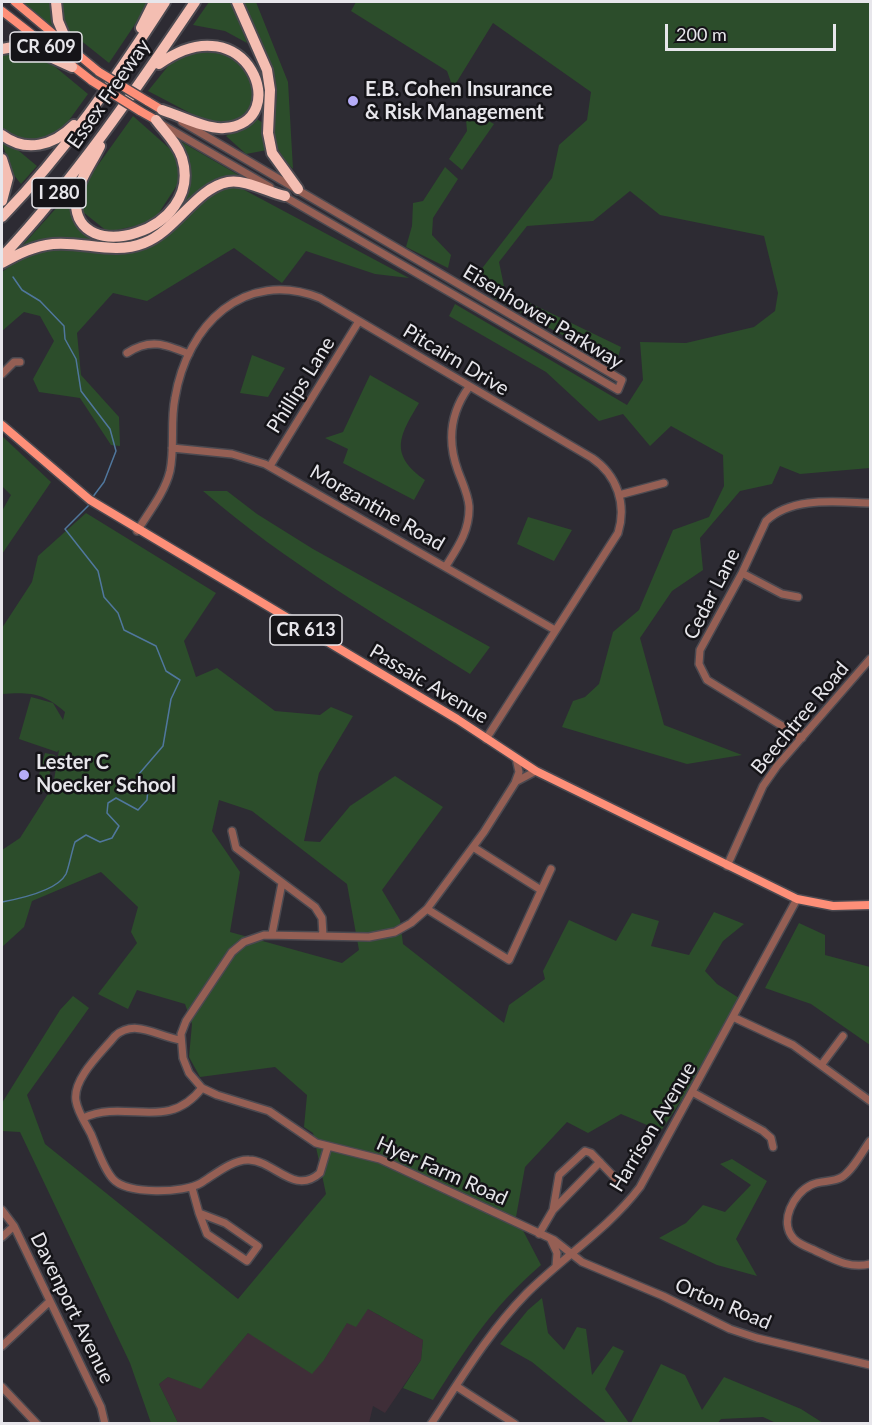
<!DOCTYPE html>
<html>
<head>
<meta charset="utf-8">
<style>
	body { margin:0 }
	#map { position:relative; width:872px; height:1425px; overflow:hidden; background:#2d2b33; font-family:Lato,sans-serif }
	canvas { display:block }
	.frame { position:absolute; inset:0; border:3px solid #e7e6eb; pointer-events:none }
	.scale { position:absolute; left:665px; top:24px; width:171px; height:27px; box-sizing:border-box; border:3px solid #e7e6eb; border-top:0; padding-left:8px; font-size:18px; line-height:21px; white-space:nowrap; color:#e7e6eb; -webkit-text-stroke:4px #151418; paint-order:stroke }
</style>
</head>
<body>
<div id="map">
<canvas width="872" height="1425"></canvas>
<div class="frame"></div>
<div class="scale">200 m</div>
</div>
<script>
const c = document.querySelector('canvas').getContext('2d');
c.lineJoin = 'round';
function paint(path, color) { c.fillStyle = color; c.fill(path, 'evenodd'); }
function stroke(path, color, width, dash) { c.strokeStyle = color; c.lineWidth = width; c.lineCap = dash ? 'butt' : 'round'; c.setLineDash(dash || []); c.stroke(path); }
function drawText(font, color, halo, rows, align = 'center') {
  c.font = font + ' Lato,sans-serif'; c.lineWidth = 5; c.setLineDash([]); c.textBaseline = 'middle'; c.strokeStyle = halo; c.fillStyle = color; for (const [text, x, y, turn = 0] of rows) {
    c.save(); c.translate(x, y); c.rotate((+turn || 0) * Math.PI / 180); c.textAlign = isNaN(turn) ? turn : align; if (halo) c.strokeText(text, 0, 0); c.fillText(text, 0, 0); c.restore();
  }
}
const industrial = new Path2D(`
	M368,1309L423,1340L421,1360L385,1413L373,1406L369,1423H178L159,1384L168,1377L201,1388L248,1333L324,1360L347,1322Z`);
const green = new Path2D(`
	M22,2H54L55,30Z
	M61,2H150L109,63L59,23Z
	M209,2H233L247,43L225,31L193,25Z
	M244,2H256L288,82L293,169C260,133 280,123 276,84C273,62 253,23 244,2Z
	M356,2H870V468L800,474L780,466L772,484L740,491L700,538L703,570L672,591L640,638L664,725L742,755L687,764L562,727L573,701L585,697L599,684L613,632L639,610L673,530L709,517L724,486L723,455L671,426L650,446L623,414L599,421L546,372L449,316L455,304L627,405L643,380L640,342L686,343L754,327L775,311L778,293L764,236L660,215L630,191L593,221L527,226L499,262L505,291L621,347L616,364L492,297L480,271L552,178L559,145L587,120L591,92L493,23L453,88L447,71L351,11Z
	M193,41L225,42L251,67L254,103L235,124L213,125L148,91L177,55Z
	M10,49L36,51L88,94L62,130L40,142L10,137L2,127V56Z
	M465,108L494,124L462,170L449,159L467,131Z
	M133,116L177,155L179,182L153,222L108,232L83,212V186Z
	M254,117L266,125L263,137L267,150L246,154L226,136Z
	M180,141L242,177L222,179L165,225C183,197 192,173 180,141Z
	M2,143L13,146L37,166L21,184L13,174Z
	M445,167L458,179L433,218L432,235L451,255L448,268L406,247L412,226L413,203L423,201Z
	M77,185C72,208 87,231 106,244L73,240L66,237L22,246Z
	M237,186L409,278L375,274L306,251L282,283L234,248L147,301L113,293L77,333L81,375L119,417L120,446L111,445L80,398L39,392L33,379L54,341L40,316L24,312L2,331V272L22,257L58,247L110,252L169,234L213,192Z
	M252,355L285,368L268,397L240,393Z
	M370,375L419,403C400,435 388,454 425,480L414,500L343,463L348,449L325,438L343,432Z
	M2,436L51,482L2,554V511L11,495L2,486Z
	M203,491H227L257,514L313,549L490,647L470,674C379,616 285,562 203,491Z
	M86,513L216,593L184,641L196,677L217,668L275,711L320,715L331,707L353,716L319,773L304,841L320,842L350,806L395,776L443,807L382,890L400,920L403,944L504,1023L509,1005L545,979L543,971L569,920L616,941L632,913L659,921L651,946L689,955L714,912L744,924L723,941L705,971L717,984L739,998L693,1083L661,1131L621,1114L588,1133L567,1122L525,1167L516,1217L541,1265C493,1306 467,1347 433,1400L403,1388L421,1360L423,1340L368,1309L356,1327L347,1323L324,1360L312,1374L248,1333L201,1389L168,1377L159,1384L178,1423H151L130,1363L20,1132L2,1131V1103L60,1010L73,996L89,1008L27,1095L45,1144L238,1299L326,1194L313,1133L304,1127L307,1095L275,1067L200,1077L189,1057L192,1024L185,1004L137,990L128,1009L98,994L137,943L131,932L138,907L101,872L32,901L24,927L2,947V850L20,838L53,786L59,750L57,752L19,739L31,697L53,703L63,720L65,712C44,693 30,692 2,694V628L32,582L38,556ZM219,800L252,811L347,884L359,950L342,963L230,932L240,872L212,831Z
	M528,517L572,530L554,561L517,544Z
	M45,753L55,755L45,792L35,789Z
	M799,923L825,935V955L870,967V1045L811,1004L765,988Z
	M732,1159L767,1181L736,1239L757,1276L717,1265L659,1238L686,1223L703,1205L725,1212L751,1185L720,1164Z
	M542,1298L548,1333L564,1350L577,1327L586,1329L592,1375L613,1346L624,1351L605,1389L629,1423H607L532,1362L500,1344L528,1310Z
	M661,1364L685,1375L702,1410L724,1377L801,1409L823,1423H776L763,1417L721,1419L717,1424L631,1423Z`);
const stream = new Path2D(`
	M13,277L22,290L40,301L64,326L65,339L76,359L81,391L110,429L116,451L104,482L92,498
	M2,902C18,899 57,891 66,874C69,867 72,850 75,842L86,835L100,842L112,838L119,826L107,813L108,803L116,798L138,810L147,800L148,788L140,781L139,774L163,746L171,699L180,680L166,671L156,646L124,630L118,613L104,597L98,571L65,529L89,505`);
const minor = new Path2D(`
	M182,122L622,380L618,390L282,195
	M163,125L270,187
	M127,353C150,338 165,344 189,354
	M2,374L14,362H20
	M172,448L232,454L265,464L555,630
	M270,466L359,321
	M619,495L664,483
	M137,531C149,512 165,492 170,471C175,447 170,422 175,398C187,325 244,268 320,298L592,458C617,475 627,504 618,533L486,739
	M446,566C458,547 470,530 469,506C468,494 462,482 458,471C447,441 450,413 469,387
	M742,573L782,594L798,597
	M802,738L707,680L699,664L700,650L742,573L766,521C792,496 837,502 870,503
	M516,758L519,772L515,783L484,832L427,909L411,923L395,932L369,937L264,935L244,942L232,952L186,1021L181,1034L183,1058L189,1073L202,1088L217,1095L269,1111L316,1143L380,1159L554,1240L582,1262L663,1296L730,1329L757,1338L870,1365
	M517,781L536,771
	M232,831L236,848L315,907L322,918L323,936
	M473,847L541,890
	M727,866L763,786L777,766L870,659
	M427,909L509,960L551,869
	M272,934L282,883
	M735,1018L793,1045L870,1101
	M181,1040C158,1037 135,1018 115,1036C102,1052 72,1079 76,1101C78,1113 86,1124 91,1134C97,1148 103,1168 113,1179C127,1195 184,1193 201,1183C214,1175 233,1159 249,1160C275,1161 294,1196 320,1173L328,1146
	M822,1064L843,1036
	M694,1093L763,1131L771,1138L773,1147
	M83,1118C127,1098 167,1133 202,1088
	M870,1141C862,1152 853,1170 842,1177C832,1183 821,1180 811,1185C794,1193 778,1222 794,1239C799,1244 807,1247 814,1250C833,1259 849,1269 870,1264
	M192,1188L199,1213L225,1223L258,1246L247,1261L207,1234L199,1213
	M2,1210L14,1226L101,1407L105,1424
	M553,1210L559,1175L585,1151L591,1153L617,1180
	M539,1234L553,1210L600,1162
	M2,1237L14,1226
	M551,1240L557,1253L556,1266
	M2,1346L49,1302
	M456,1386L515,1424
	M2,1387L37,1424
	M431,1424C461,1379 488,1333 526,1294C563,1257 608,1229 640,1187L797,899`);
const major = new Path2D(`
	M15,2L99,72
	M2,11L92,81
	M147,101L162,110
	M140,111L156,120
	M2,425L90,500L457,719L536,771L797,899L833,906L870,905`);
const highway = new Path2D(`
	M56,2L58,21L70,49
	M237,2L267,70L270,90L268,133L272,153L298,189
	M141,28L154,2
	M2,49L24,45L72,67
	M159,64C248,0 295,124 224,128C208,130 178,115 162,110
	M2,135C26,153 53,146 74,125
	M100,146C92,163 77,182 76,201C73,268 205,233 182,158C177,143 165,132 156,120
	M2,159L8,178L2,201
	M2,217C65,152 116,78 165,2
	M2,257C75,179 135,91 195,2
	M2,263C18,254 34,246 53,244C83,241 114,255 144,243C176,231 196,188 228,182C246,179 267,192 285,196`);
const majorBridge = new Path2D(`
	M99,72L147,101
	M92,81L140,111`);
const markers = [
	[353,101,6,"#b5acf8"],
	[24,775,6,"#b5acf8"]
];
const shields = [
	[46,47,72],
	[59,193,54],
	[306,630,72]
];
const shieldNames = [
	["CR 609",46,47],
	["I 280",59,193],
	["CR 613",306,630]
];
const poiNames = [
	["E.B. Cohen Insurance",365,90],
	["& Risk Management",365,113],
	["Lester C",36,763],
	["Noecker School",36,786]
];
const streetNames = [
	["Essex Freeway",109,94,-55],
	["Eisenhower Parkway",543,317,31],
	["Pitcairn Drive",456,360,31],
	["Phillips Lane",301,385,-58],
	["Morgantine Road",377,508,30],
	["Cedar Lane",712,594,-63],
	["Passaic Avenue",429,684,31],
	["Beechtree Road",800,718,-50],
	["Harrison Avenue",653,1127,-59],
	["Hyer Farm Road",442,1171,24],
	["Orton Road",723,1304,23],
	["Davenport Avenue",72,1308,64]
];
paint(industrial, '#3f2e38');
paint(green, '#2c4d2b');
stroke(stream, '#50779d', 1.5);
stroke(minor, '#4b4950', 10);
stroke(major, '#4b4950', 11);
stroke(highway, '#4b4950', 14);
stroke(minor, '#955f54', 7);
stroke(major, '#fe8f78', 8);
stroke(highway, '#f4beb2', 10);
stroke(majorBridge, '#4b4950', 11, []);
stroke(majorBridge, '#fe8f78', 8);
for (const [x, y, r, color] of markers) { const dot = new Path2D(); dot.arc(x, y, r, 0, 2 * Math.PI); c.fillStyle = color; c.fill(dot); stroke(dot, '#151418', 2); }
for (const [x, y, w] of shields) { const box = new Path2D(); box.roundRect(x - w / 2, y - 15, w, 30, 4.5); c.fillStyle = '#151418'; c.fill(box); stroke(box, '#e7e6eb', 1.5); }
drawText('bold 18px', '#e7e6eb', null, shieldNames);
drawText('bold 20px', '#e7e6eb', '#151418', poiNames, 'left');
drawText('20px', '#e7e6eb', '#151418', streetNames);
</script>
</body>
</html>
